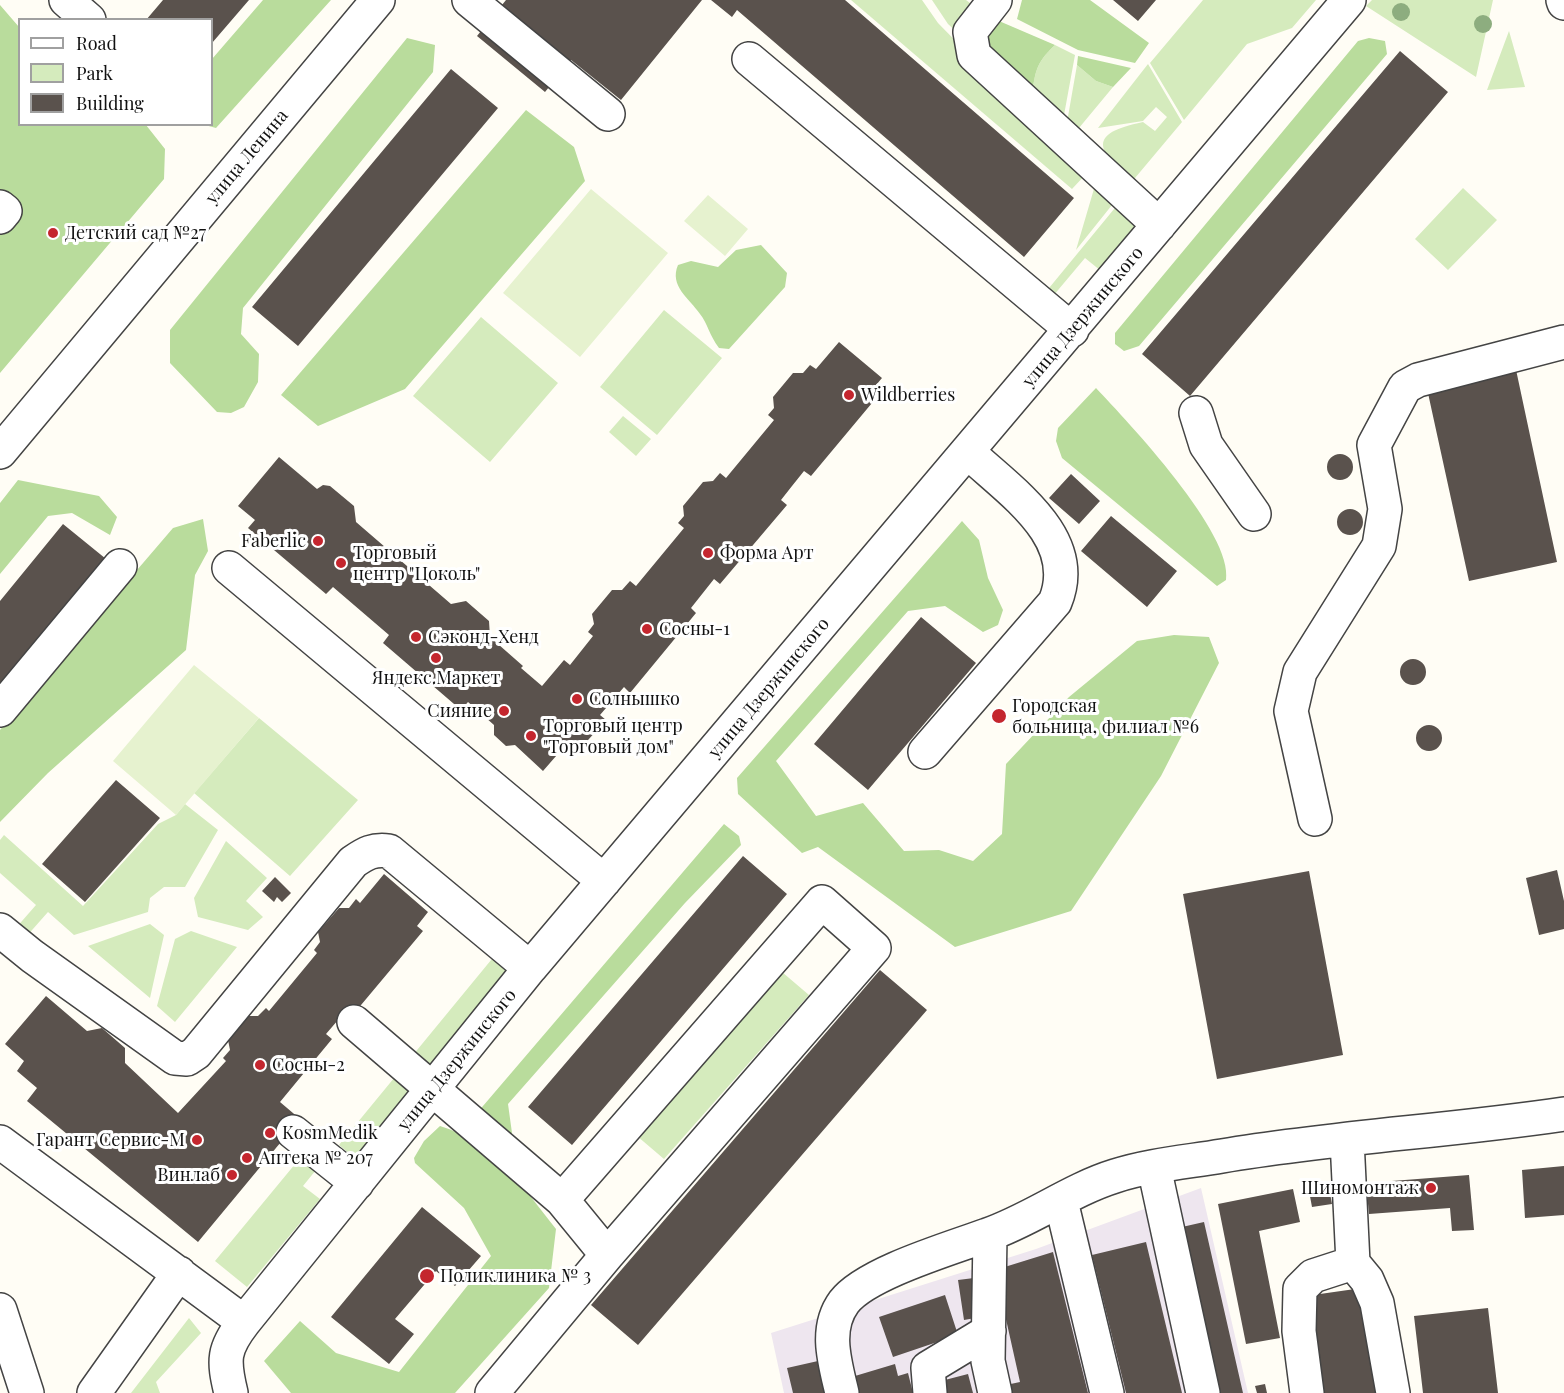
<!DOCTYPE html>
<html>
<head>
<meta charset="utf-8">
<style>
	body { margin:0 }
	#map { position:relative; width:1564px; height:1393px; overflow:hidden; background:#fffdf5; font-family:"Playfair Display",serif }
	canvas { display:block }
	.legend { position:absolute; left:18px; top:18px; width:195px; height:108px; box-sizing:border-box; background:#fff; border:2px solid #a0a0a0; margin:0; padding:8px 10px; list-style:none; font-size:18px; color:#111 }
	.legend li { display:flex; align-items:center; gap:12px; height:30px }
	.legend b { width:30px; border:2px solid #a0a0a0 }
</style>
</head>
<body>
<div id="map">
<canvas width="1564" height="1393"></canvas>
<ul class="legend">
<li><b style="height:8px;background:#fff"></b>Road</li>
<li><b style="height:16px;background:#d5ebbd"></b>Park</li>
<li><b style="height:16px;background:#5a524d"></b>Building</li>
</ul>
</div>
<script>
const c = document.querySelector('canvas').getContext('2d');
c.lineJoin = 'round';
function paint(path, color) { c.fillStyle = color; c.fill(path, 'evenodd'); }
function stroke(path, color, width, dash) { c.strokeStyle = color; c.lineWidth = width; c.lineCap = dash ? 'butt' : 'round'; c.setLineDash(dash || []); c.stroke(path); }
function drawText(font, color, halo, rows, align = 'center') {
  c.font = font + ' "Playfair Display",serif'; c.lineWidth = 6; c.setLineDash([]); c.textBaseline = 'middle'; c.strokeStyle = halo; c.fillStyle = color; for (const [text, x, y, turn = 0] of rows) {
    c.save(); c.translate(x, y); c.rotate((+turn || 0) * Math.PI / 180); c.textAlign = isNaN(turn) ? turn : align; if (halo) c.strokeText(text, 0, 0); c.fillText(text, 0, 0); c.restore();
  }
}
const industrial = new Path2D(`
	M1201,1188L1248,1393H784L771,1333L1036,1249Z`);
const green = new Path2D(`
	M851,0H922L938,23L1086,174L1072,189Z
	M932,0H966L978,9L961,36L948,24Z
	M1203,0H1316L1292,28L1247,44L1184,120L1150,63Z
	M1372,0H1493L1476,77L1366,6Z
	M1509,31L1525,87L1487,90Z
	M1055,45L1075,55L1062,126L1031,99C1036,72 1034,65 1055,45Z
	M1148,64L1182,122L1130,184C1098,149 1086,134 1143,122L1155,131L1167,117L1156,107L1143,121L1098,128Z
	M1077,65L1096,81L1113,87L1074,134L1066,128Z
	M1096,182L1116,200L1076,250Z
	M1463,188L1497,220L1448,270L1415,239Z
	M1119,203L1141,222L1101,271L1085,258L1048,302L1040,299Z
	M664,310L722,358L657,435L600,387Z
	M481,317L558,383L490,462L413,396Z
	M623,416L651,439L636,456L609,432Z
	M259,718L358,800L290,876L194,793Z
	M185,804L218,830L185,887H164L150,898L148,912L74,935L48,912L25,938L15,929L36,905L0,873V840L4,835L83,906L158,824L176,815Z
	M226,841L267,878L246,901L263,917L248,930L198,917L194,898Z
	M150,924L164,935L150,998L88,946Z
	M191,931L237,947L175,1022L157,1006L175,939Z
	M496,954L514,969L357,1160L339,1145Z
	M782,972L809,995L664,1159L637,1136Z
	M305,1152L320,1165L303,1186L320,1199L247,1287L215,1261Z
	M189,1318L201,1333L156,1382L160,1393H131Z`);
const forest = new Path2D(`
	M263,0H331L216,128L205,125L212,124V59Z
	M1022,0H1090L1149,43L1135,63L1078,50L1017,19Z
	M0,5L19,27L20,124L146,125L165,149L164,179L0,373Z
	M999,21L1055,45C1034,65 1036,72 1031,99L980,42Z
	M407,38L435,45L433,72L243,308L241,334L259,354L258,382L244,407L231,413L217,412L170,363V330Z
	M1369,38L1385,41L1387,54L1139,346L1124,351L1115,344V333L1358,41Z
	M1078,56L1131,68L1113,87L1096,81L1077,65Z
	M526,110L574,147L585,181L405,389L318,426L281,395Z
	M761,245L787,273L785,287L729,349L719,348C709,335 708,324 700,314C689,298 669,286 678,265L691,261L718,267L736,250Z
	M1096,388C1128,422 1234,534 1226,580L1217,586L1062,458L1056,441L1058,428Z
	M18,480L99,496L117,517L110,535L72,513L48,516L0,574V503Z
	M203,519L208,551L195,575L186,650L48,773L0,822V730L173,528Z
	M962,521L979,540L988,578L1003,610L998,625L983,632L945,606L908,611L776,761L816,816L863,803L904,851L939,850L973,861L1002,834L1006,764L1069,697L1137,641L1174,635L1209,637L1219,663L1161,776L1071,911L955,947L818,847L802,853L738,794L737,778Z
	M724,824L739,836L741,845L685,903L508,1104L512,1133L503,1137L477,1113Z
	M440,1126C492,1142 524,1188 556,1229L549,1288L455,1393H291L264,1361L300,1321L336,1353L399,1372L491,1256L464,1208L415,1163L414,1158L424,1141Z`);
const pitch = new Path2D(`
	M591,189L668,253L580,357L503,293Z
	M708,195L748,229L725,256L684,221Z
	M194,665L259,718L176,815L113,761Z`);
const building = new Path2D(`
	M163,0H249L212,43V20H146Z
	M506,0H702L621,100L571,60L545,92L477,36Z
	M711,0H845L1074,198L1024,257L737,10L732,17Z
	M1113,0H1156L1138,21Z
	M1400,51L1448,92L1190,396L1142,354Z
	M451,69L498,108L298,346L252,307Z
	M839,342L882,378L871,391L877,397L811,476L804,471L792,486L781,500L787,505L720,584L714,579L691,608L696,613L630,693L624,687L600,715L606,720L580,749L570,740L543,771L515,745L506,746L494,735V725L468,702L461,710L383,643L389,635L333,587L326,594L248,528L255,520L238,506L279,457L317,489L323,485L330,486L354,506L356,522L451,604L466,601L489,621L490,637L523,666L521,668L542,686L564,660L570,665L593,636L588,632L594,624L592,614L612,590H622L630,581L636,586L684,528L678,523L684,516L683,506L703,482L713,481L720,473L726,478L774,420L768,415L774,408L773,397L793,373H803L810,365L816,369Z
	M1515,365L1557,562L1469,581L1426,384Z
	M1327 467a13 13 0 1 1 26 0a13 13 0 1 1-26 0Z
	M1071,474L1100,501L1079,524L1049,498Z
	M1337 522a13 13 0 1 1 26 0a13 13 0 1 1-26 0Z
	M1111,516L1177,571L1147,607L1081,551Z
	M63,524L111,563L0,697V601Z
	M921,617L976,663L868,790L814,744Z
	M1400 672a13 13 0 1 1 26 0a13 13 0 1 1-26 0Z
	M1416 738a13 13 0 1 1 26 0a13 13 0 1 1-26 0Z
	M116,780L160,818L85,902L42,864Z
	M743,856L787,894L572,1145L528,1107Z
	M1557,870L1564,901V929L1539,935L1526,878Z
	M1309,871L1343,1055L1217,1079L1183,894Z
	M384,874L428,912L417,926L423,931L356,1011L350,1006L326,1034L332,1039L280,1102L300,1119L198,1242L27,1101L37,1088L17,1071L24,1061L5,1044L46,996L87,1031L102,1028L125,1048V1063L178,1113L226,1061L223,1058L230,1050L228,1040L248,1016H258L266,1008L269,1011L317,953L314,950L320,942L318,932L339,908H349L356,899L360,903Z
	M275,877L291,893L282,902L277,897L274,902L262,891Z
	M880,970L927,1010L638,1345L591,1305Z
	M1564,1166V1215L1525,1218L1522,1170Z
	M1469,1175L1474,1230L1452,1231L1450,1208L1369,1214L1366,1183Z
	M1329,1188L1332,1204L1312,1207L1309,1191Z
	M1293,1189L1300,1222L1259,1231L1280,1338L1246,1344L1218,1204Z
	M422,1207L481,1256L455,1286L436,1271L395,1319L414,1334L389,1364L331,1317Z
	M1204,1222L1243,1393H1219L1182,1227Z
	M1146,1242L1182,1393H1126L1092,1255Z
	M1053,1252L1088,1393H1008L1006,1385L1020,1382L995,1270Z
	M974,1278L981,1317L964,1320L958,1280Z
	M1362,1288L1377,1393H1320L1306,1296Z
	M945,1295L958,1335L893,1357L879,1317Z
	M1488,1308L1498,1393H1423L1414,1316Z
	M818,1361L825,1393H793L787,1368Z
	M895,1364L898,1376L908,1373L913,1393H859L855,1376Z
	M968,1374L973,1393H944L941,1381Z
	M1265,1384L1267,1393H1257L1255,1386Z`);
const minor = new Path2D(`
	M66,0L89,20
	M469,0L608,114
	M995,0L970,32L974,55L1159,225
	M1563,0L1564,3
	M749,59L1072,330
	M0,207L5,211L0,217
	M1196,413L1206,445L1254,514
	M0,452L378,0
	M229,568L604,881
	M0,710L120,566
	M925,752L1055,602C1082,537 1009,491 968,452
	M1315,819L1291,711L1300,672L1379,546L1385,509L1374,445L1405,387L1418,380L1564,342
	M0,930L32,956L175,1058L187,1059L196,1053L353,862C366,853 373,849 389,851L530,968
	M354,1022L562,1200
	M293,1132L357,1183
	M1347,1140L1353,1263L1367,1280L1377,1303L1393,1393
	M0,1142L244,1322
	M1154,1167L1203,1393
	M1061,1201L1107,1393
	M990,1235L988,1361L995,1393
	M0,1310L27,1393
	M94,1393L179,1273
	M231,1393C223,1360 223,1349 244,1322L530,968L1349,0
	M492,1393L607,1255L874,948L822,902L562,1200L607,1255
	M842,1393C835,1363 824,1329 844,1302C866,1273 952,1248 987,1235C1031,1220 1070,1190 1115,1176C1149,1165 1186,1162 1222,1156C1335,1137 1450,1131 1564,1114
	M930,1393L928,1368L989,1331
	M1307,1393L1299,1331L1300,1289L1313,1276L1353,1263`);
const trees = [
	[1401,12],
	[1483,24]
];
const markers = [
	[53,233,6,"#c4262e"],
	[849,395,6,"#c4262e"],
	[318,541,6,"#c4262e"],
	[708,553,6,"#c4262e"],
	[341,563,6,"#c4262e"],
	[647,629,6,"#c4262e"],
	[416,637,6,"#c4262e"],
	[436,658,6,"#c4262e"],
	[577,699,6,"#c4262e"],
	[504,711,6,"#c4262e"],
	[999,716,8,"#c4262e"],
	[531,736,6,"#c4262e"],
	[260,1065,6,"#c4262e"],
	[270,1133,6,"#c4262e"],
	[197,1140,6,"#c4262e"],
	[247,1158,6,"#c4262e"],
	[232,1175,6,"#c4262e"],
	[1431,1188,6,"#c4262e"],
	[427,1276,8,"#c4262e"]
];
const streetNames = [
	["улица Ленина",247,157,-50],
	["улица Дзержинского",1083,317,-50],
	["улица Дзержинского",769,688,-50],
	["улица Дзержинского",457,1060,-51]
];
const poiNames = [
	["Детский сад №27",65,233],
	["Wildberries",861,395],
	["Faberlic",306,541,"right"],
	["Торговый",353,553],
	["центр \"Цоколь\"",353,574],
	["Форма Арт",720,553],
	["Сосны-1",659,629],
	["Сэконд-Хенд",428,637],
	["Яндекс.Маркет",436,678,"center"],
	["Солнышко",589,699],
	["Городская",1012,706],
	["больница, филиал №6",1012,727],
	["Сияние",492,711,"right"],
	["Торговый центр",543,726],
	["\"Торговый дом\"",543,747],
	["Сосны-2",272,1065],
	["KosmMedik",282,1133],
	["Гарант Сервис-М",185,1140,"right"],
	["Аптека № 207",259,1158],
	["Винлаб",220,1175,"right"],
	["Шиномонтаж",1419,1188,"right"],
	["Поликлиника № 3",440,1276]
];
paint(industrial, '#eee6ef');
paint(green, '#d5ebbd');
paint(forest, '#b9dc9c');
paint(pitch, '#e6f2cf');
paint(building, '#5a524d');
stroke(minor, '#444', 36);
stroke(minor, '#fff', 33);
c.fillStyle = '#8dad7f';
for (const [x, y] of trees) { c.beginPath(); c.arc(x, y, 9, 0, 2 * Math.PI); c.fill(); }
for (const [x, y, r, color] of markers) { const dot = new Path2D(); dot.arc(x, y, r, 0, 2 * Math.PI); c.fillStyle = color; c.fill(dot); stroke(dot, '#fff', 2); }
drawText('18px', '#111', '#fff', streetNames);
drawText('18px', '#111', '#fff', poiNames, 'left');
</script>
</body>
</html>
